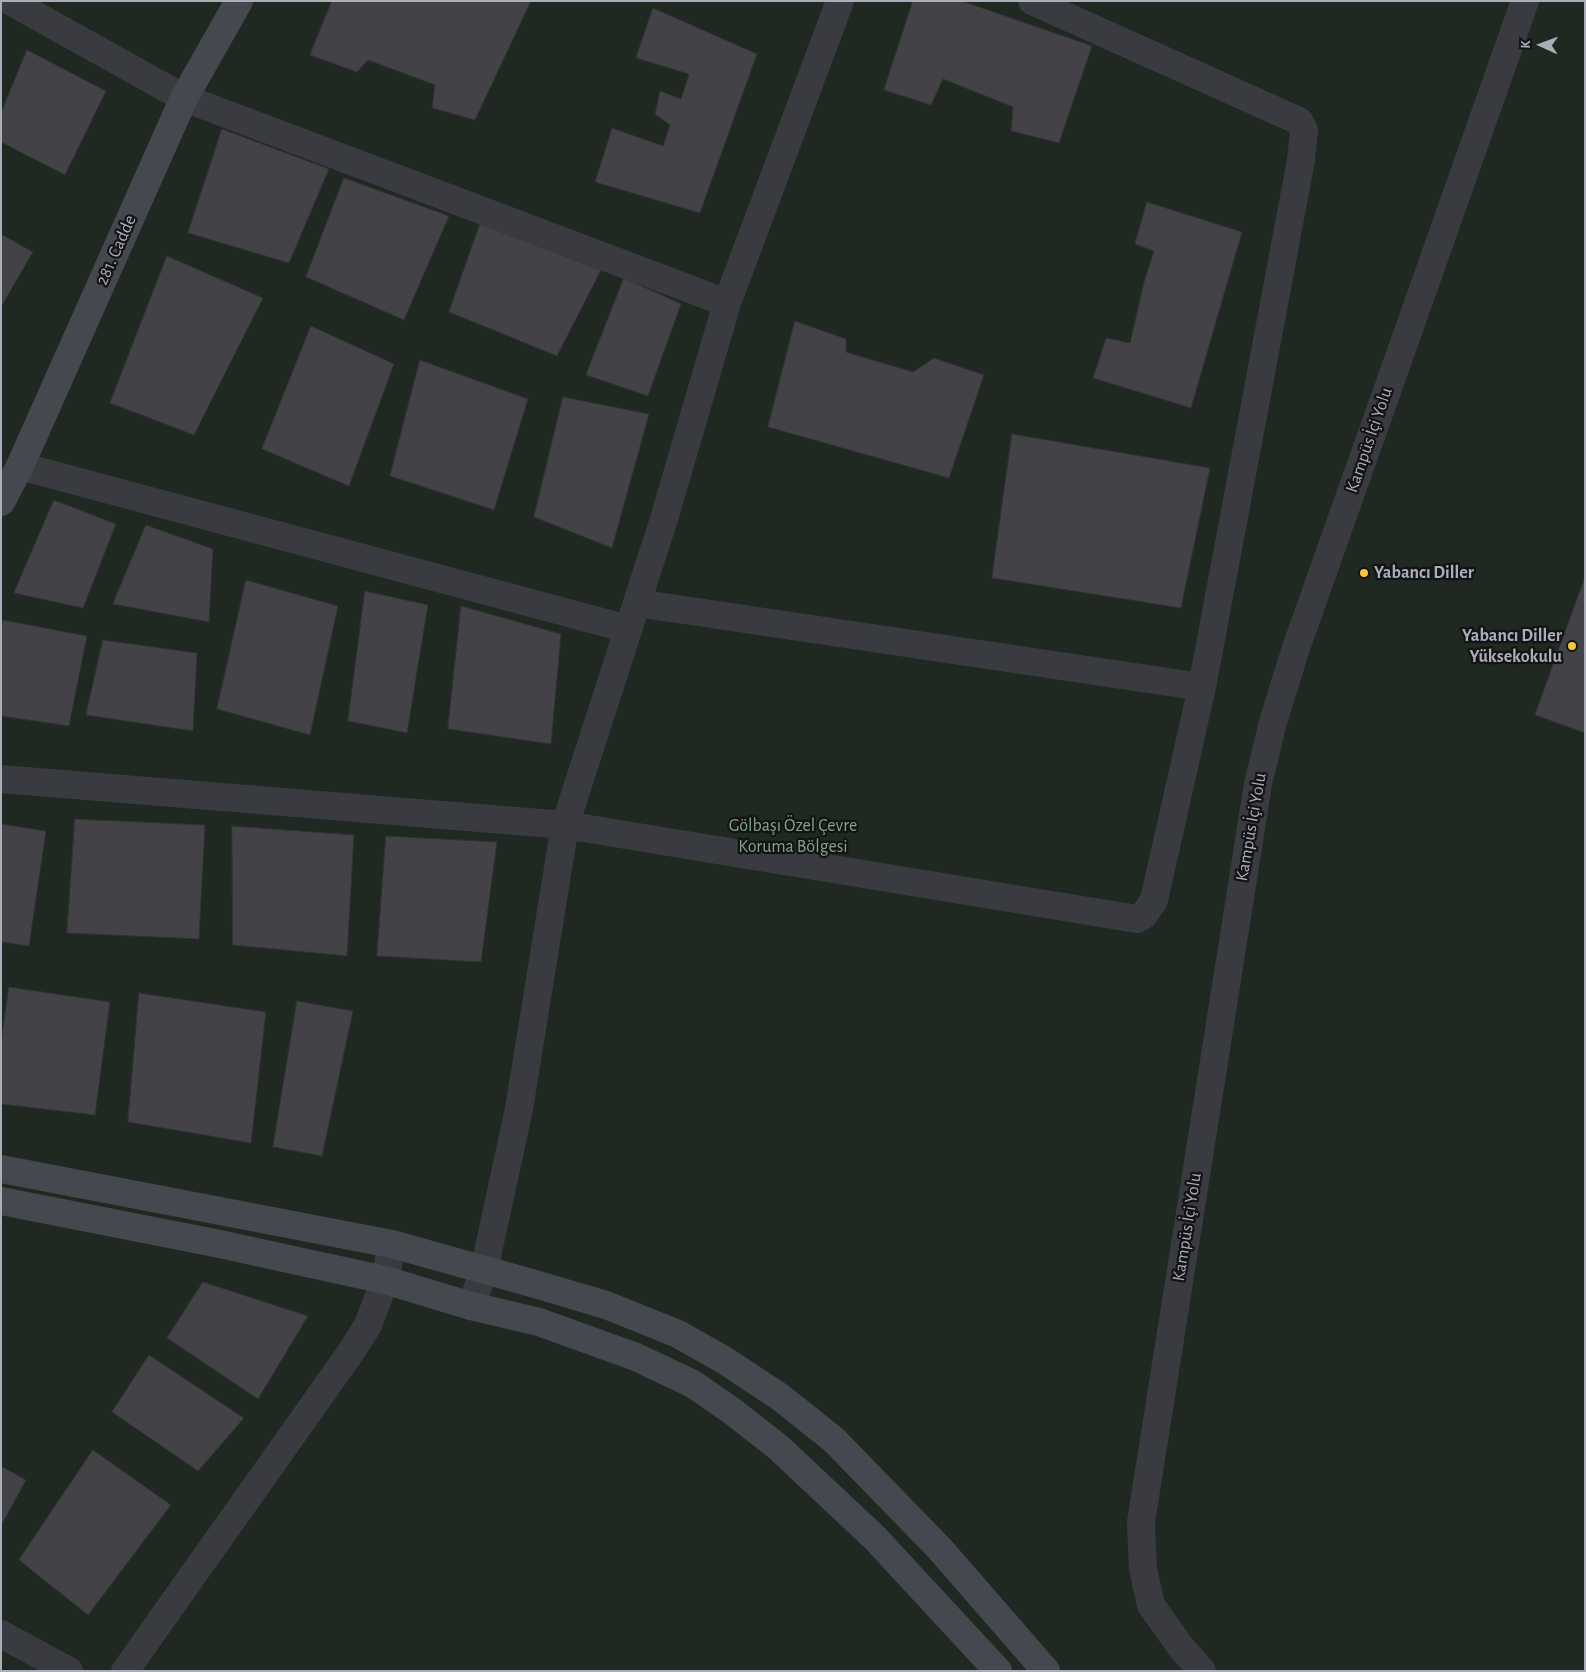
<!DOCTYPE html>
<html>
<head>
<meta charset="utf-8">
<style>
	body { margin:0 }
	#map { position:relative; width:1586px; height:1672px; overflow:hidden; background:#18181a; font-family:"Alegreya Sans",sans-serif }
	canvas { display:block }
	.frame { position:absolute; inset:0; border:2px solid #aaadba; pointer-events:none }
	.north { position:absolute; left:1516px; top:20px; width:50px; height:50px; -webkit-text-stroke:4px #131315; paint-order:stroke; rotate:272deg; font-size:14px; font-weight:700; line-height:20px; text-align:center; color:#aaadba }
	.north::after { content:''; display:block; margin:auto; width:18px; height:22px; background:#aaadba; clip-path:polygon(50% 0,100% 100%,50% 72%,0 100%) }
</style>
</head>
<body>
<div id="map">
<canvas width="1586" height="1672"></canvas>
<div class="frame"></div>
<div class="north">K</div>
</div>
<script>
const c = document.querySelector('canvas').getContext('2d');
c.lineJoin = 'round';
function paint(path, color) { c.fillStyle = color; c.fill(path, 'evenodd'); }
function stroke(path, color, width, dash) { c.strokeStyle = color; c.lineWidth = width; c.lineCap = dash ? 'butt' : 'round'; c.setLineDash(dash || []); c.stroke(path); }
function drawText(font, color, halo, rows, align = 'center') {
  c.font = font + ' "Alegreya Sans",sans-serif'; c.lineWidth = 4.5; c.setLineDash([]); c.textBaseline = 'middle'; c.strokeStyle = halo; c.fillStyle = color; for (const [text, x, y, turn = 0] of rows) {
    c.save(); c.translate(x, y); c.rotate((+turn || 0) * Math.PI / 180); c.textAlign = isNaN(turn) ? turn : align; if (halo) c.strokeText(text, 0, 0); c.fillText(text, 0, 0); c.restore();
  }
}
const green = new Path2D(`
	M1,1H1585V1671H1Z`);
const building = new Path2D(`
	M332,1H531L475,120L432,108L435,85L368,60L357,72L310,55Z
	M913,1H962L1092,46L1059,143L1011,131L1013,107L943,79L931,105L884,90Z
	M653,8L757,54L700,213L595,182L612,128L663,146L670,125L655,114L660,91L681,99L689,74L636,58Z
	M27,50L106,91L65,175L1,142V113Z
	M222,129L329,169L289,263L188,233Z
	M344,178L449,216L404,320L306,277Z
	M1147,202L1242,232L1191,408L1093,378L1106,338L1130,343L1144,282L1154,251L1135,244Z
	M480,224L601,270L557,356L449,312Z
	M1,234L33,252L1,307Z
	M167,256L263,298L194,435L110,403Z
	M624,278L681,304L648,396L586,375Z
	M795,321L846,339V352L913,372L934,358L984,375L949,478L768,427Z
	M311,326L394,364L349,486L262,449Z
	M420,360L528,399L494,510L390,476Z
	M563,397L649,414L612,548L534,517Z
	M1012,434L1210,468L1181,608L992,578Z
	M54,500L116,524L83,608L14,593Z
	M146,525L213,549L209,622L113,604Z
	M1585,577V733L1535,715Z
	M246,580L338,606L310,735L217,709Z
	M365,591L428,605L407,733L348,721Z
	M461,606L561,634L551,744L448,729Z
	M3,620L87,636L69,726L1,716V632Z
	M103,640L197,653L193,731L86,715Z
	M75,819L205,825L199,939L67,933Z
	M1,824L46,831L29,946L1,942Z
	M232,826L354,835L347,956L233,945Z
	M386,836L497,842L481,962L377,956Z
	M9,987L110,1002L95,1115L1,1104V1043Z
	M139,993L266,1012L251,1143L128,1122Z
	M297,1001L353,1011L322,1156L273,1147Z
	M203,1282L308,1316L258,1399L167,1338Z
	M149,1355L244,1418L198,1471L112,1412Z
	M93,1450L171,1505L88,1615L19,1560Z
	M1,1466L26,1480L1,1526Z`);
const street = new Path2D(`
	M10,1L184,98L727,303
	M20,466L628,629
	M637,603L1202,687
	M1,779L565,825L1137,919L1144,915L1154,900L1202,687L1301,160L1304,130L1299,121L1032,1
	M471,1306L484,1270L519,1109L565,825L664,519L727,303L840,1
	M1,1634L69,1671
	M125,1671L351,1352L368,1325L385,1280L392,1244
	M1202,1671L1180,1646L1151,1605L1143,1569L1141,1522L1258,784L1273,722L1295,651L1525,1`);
const secondary = new Path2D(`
	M1,502L20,466L184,98L239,1
	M1,1169L392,1244L535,1284L606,1305L678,1334L724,1360L780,1397L834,1440L940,1549L1046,1671
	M1,1201L215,1243L385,1280L471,1306L539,1322L636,1357L693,1384L732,1411L778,1447L875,1538L998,1671`);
const markers = [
	[1364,573,5,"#f7c833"],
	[1572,646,5,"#f7c833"]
];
const streetNames = [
	["281. Cadde",116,250,-66],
	["Kampüs İçi Yolu",1369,440,-71],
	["Kampüs İçi Yolu",1251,827,-80],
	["Kampüs İçi Yolu",1187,1227,-81]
];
const poiNames = [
	["Yabancı Diller",1374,573],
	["Yabancı Diller",1562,636,"right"],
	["Yüksekokulu",1562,657,"right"]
];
const parkNames = [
	["Gölbaşı Özel Çevre",793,826],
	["Koruma Bölgesi",793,847]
];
paint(green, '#1f2821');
paint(building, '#424247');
stroke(building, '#323236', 1);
stroke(street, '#3a3b41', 28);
stroke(secondary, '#46484f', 28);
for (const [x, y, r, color] of markers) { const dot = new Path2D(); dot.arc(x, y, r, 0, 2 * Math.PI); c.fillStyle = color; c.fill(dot); stroke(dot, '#131315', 2); }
drawText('18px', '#aaadba', '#131315', streetNames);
drawText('bold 18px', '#aaadba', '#131315', poiNames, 'left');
drawText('18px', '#80a586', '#131315', parkNames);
</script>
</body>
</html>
